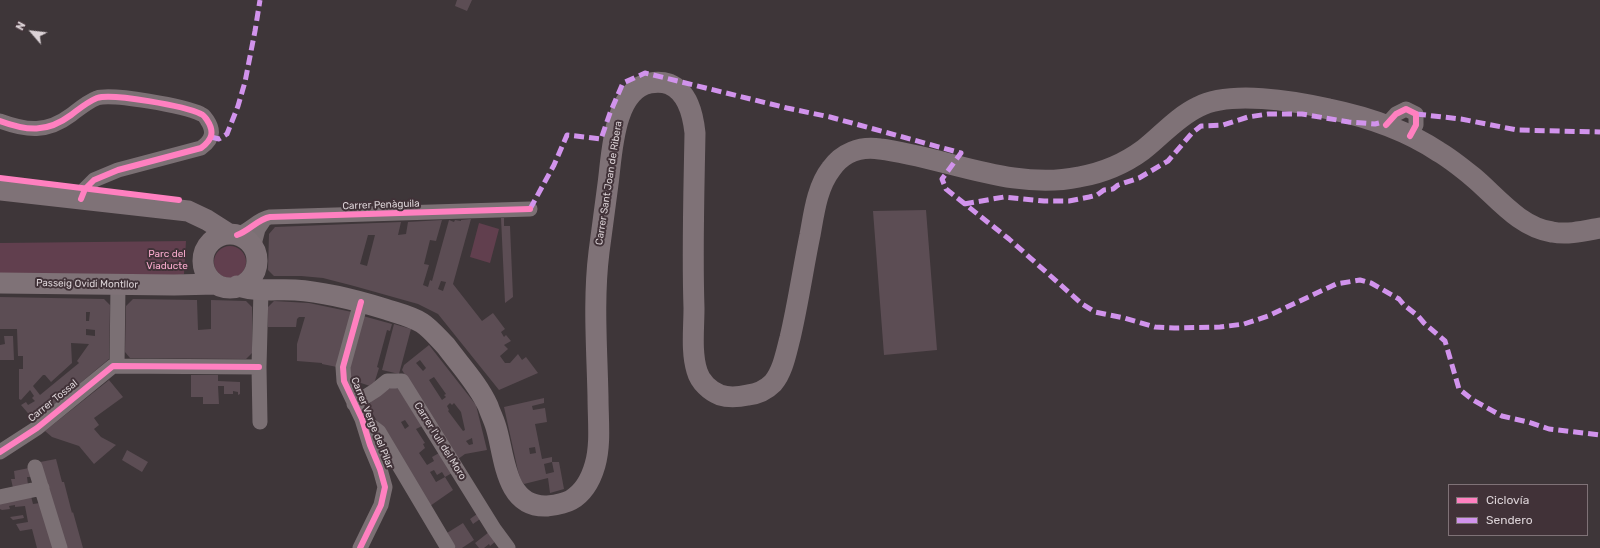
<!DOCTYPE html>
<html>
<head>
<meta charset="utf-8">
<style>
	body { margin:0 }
	#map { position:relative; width:1600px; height:548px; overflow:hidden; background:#3e3639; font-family:Rubik,sans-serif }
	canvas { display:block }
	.legend { position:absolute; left:1448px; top:484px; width:140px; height:52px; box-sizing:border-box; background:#413238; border:1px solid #7f7277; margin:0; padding:5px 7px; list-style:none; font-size:12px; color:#dbd2d6 }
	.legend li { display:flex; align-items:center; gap:8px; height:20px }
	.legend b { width:20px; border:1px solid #7f7277 }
	.north { position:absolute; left:12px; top:12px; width:40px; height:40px; -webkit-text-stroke:3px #413238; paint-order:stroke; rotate:298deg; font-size:11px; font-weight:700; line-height:16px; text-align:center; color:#dbd2d6 }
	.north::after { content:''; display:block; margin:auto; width:14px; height:18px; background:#dbd2d6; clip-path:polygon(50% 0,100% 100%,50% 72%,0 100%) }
</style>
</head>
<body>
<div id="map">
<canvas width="1600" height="548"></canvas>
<ul class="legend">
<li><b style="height:5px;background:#ff80c0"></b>Ciclovía</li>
<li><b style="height:5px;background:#d193ec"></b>Sendero</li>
</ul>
<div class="north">N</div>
</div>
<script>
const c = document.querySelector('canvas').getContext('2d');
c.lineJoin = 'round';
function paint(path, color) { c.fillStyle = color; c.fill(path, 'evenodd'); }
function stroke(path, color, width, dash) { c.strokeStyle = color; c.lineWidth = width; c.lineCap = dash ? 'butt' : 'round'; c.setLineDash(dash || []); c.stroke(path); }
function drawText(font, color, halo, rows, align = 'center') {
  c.font = font + ' Rubik,sans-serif'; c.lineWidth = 4; c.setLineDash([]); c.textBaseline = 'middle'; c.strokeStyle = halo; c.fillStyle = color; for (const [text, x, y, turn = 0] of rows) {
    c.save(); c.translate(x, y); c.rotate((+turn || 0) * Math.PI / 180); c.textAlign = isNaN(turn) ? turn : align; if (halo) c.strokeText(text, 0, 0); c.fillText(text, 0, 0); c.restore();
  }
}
const green = new Path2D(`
	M479,223L499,229L490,263L470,257Z
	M186,241L184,274L170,278L0,273V243Z
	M214 262a16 16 0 1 1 32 0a16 16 0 1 1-32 0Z`);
const building = new Path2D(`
	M457,0H472L467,11L455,6Z
	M926,210L937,350L884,355L873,211Z
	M501,218H504V226H510L513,297L505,303Z
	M471,219L453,284L482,321L493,313L505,329L501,332L504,337L506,335L511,341L504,345L508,349L500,356L505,363H510L518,354L522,360L526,357L538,373L499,390L438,314L418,304L354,286L323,278L301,276H274L268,270L269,234L275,227L401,222L398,235L406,234L408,222L442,220L436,241L430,240L424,264L429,265L423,285L428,287L430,280L432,281L449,220L454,222L455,220L461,221V220ZM368,235H375L367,266L360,264ZM441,281L446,282L443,291L438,289Z
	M0,297L104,299L110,305L109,359L36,420L33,419L21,405L26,402L28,405L35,401L32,398L34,396L30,390L21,400L19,399V369H23V356H18L17,329H0ZM86,312H90L89,321H86ZM86,329L95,330V336L86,335ZM71,343L89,344L77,361L79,363L40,395L33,386L43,375H45L51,382L72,363Z
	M133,299L197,300L198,330L211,329V300L246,301L252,307V353L246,359L130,358L125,352L126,306Z
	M274,301L309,303L352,312L337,367L322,364V363L297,361V344L305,317H299L297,319L296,327H268V307Z
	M363,316L392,324L390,331L387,330L377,367L379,368L373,387L352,380L348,372Z
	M394,324L411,329L399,374L382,370Z
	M4,336H13L14,360H0V345L5,344Z
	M429,345L476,405L487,450L465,454L458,459L402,370L404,365ZM420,360L426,368L423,371L416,363ZM434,377L446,394L444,395L446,397L442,400L429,380ZM450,403L452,405L454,403L461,412L465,430L463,431L448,411L449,410L447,406ZM472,438L473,444L469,445L466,441Z
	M191,375H218V381L240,382V394L238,395V392L233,391V394H224V386H218L219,404H203V397H191Z
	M109,380L123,397L94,418L99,425L94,429L101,437L116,445L94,464L79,446L52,437L45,431Z
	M392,387L399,389L422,426L416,429L425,443L423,444L425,448L419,453L427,465L434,461L432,457L439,453L452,473L445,477L453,490L430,506L369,408L371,400ZM405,420L409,426L405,429L401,422ZM434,470L437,475L442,472L445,477L436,482L430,472Z
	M544,398V403L532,406L533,410L545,408L547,422L535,424L542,459L552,457V462H559L564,489L550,493L548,478L524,484L521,480L518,471L504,407ZM535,447L536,453L530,454L529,448ZM552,462L554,472L546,474L544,464Z
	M127,450L148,462L142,472L122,460Z
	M56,459L62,482H64L72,513L73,512L83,548H67L42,470L40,462Z
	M29,468L31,477H27L28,485L13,488L11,479H15L14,471Z
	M31,496L33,504L40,503L53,548H37L32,529L20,531L16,524L28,522L25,506L15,507V505L9,506L10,509L2,510L0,509V502Z
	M477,514L480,519L473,524L470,519Z
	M23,515L24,518L13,520L10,517Z
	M463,523L474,540L462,548H456L447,533Z
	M489,532L496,541L490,546L489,544L484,548H479L475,543Z`);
const street = new Path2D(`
	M0,121C27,131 47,133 71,115C79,109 87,102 97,98C112,93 185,106 201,114C204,115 205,117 207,120C215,132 212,140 201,148L118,170L94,180L85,189L81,199
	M1386,125L1396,114L1406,109L1416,114V125L1410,136
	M237,235C249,231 258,219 270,217L530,209
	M253,248L258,229L264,220
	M117,365L118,285
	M354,404L376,390L387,381H402L494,529L508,548
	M362,419L379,432L448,548
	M260,422L259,367L261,290
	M0,452L37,428L113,366L259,367
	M35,467L60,548
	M0,497L42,488
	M360,548L381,505L385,487L380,469L370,445L362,419L344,381L343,367L361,302`);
const secondary = new Path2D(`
	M0,190L188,211L207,220L229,234
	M203 261a27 27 0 1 1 54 0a27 27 0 1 1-54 0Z
	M0,283L174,285L216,284
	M237,286C258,292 275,289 295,290C326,292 356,300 385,309C397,313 411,316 422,323C431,329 438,338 446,346C460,365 478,384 488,406C490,412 493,418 495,424C505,452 503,508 547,506C555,505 564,504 571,500C583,493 591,479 595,465C601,444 598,420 598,397C597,349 593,300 599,252C602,229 605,207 608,184C612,155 613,90 650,83C656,82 663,82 669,84C688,92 693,114 695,133C694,191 692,250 694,308C694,328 691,352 697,371C700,382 710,391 720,395C729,398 739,397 748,395C757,394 766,390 773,383C783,371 786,353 790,338C798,304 803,269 810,235C814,213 817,187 831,169C842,153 860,146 880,149C945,157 1012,191 1079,177C1102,173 1124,164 1143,150C1161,136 1177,117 1198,107C1230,90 1294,101 1329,109C1368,117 1406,130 1439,152C1451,159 1462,168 1473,177C1497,197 1519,227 1552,232C1568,235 1584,231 1600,228`);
const quiet = new Path2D(`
	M1416,114L1461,119L1517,130L1600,132
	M211,137L219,139L227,134L238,106L245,82L255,31L260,0
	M964,204L1004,197L1044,201H1069L1089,197L1097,195L1104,190L1113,189L1118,185L1139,178L1168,161L1192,133L1201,126L1223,125L1248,117L1268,114H1302L1349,122L1375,124L1379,123
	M530,209L554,165L567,135L601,139L610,113L623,83L645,73L787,108L830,117L961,153L942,179L946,189L1009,239L1082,304L1095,312L1124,318L1155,327L1174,328L1220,327L1244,324L1268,316L1336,284L1360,280L1371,283L1399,299L1404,305L1418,316L1424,323L1445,341L1459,389L1473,400L1502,416L1528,422L1549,429L1600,435`);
const cycleway = new Path2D(`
	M0,121C27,131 47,133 71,115C79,109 87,102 97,98C112,93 185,106 201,114C204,115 205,117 207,120C215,132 212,140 201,148L118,170L94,180L85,189L81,199
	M1386,125L1396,114L1406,109L1416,114V125L1410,136
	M0,178L179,200
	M237,235C249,231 258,219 270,217L530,209
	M0,452L37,428L113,366L259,367
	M360,548L381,505L385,487L380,469L370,445L362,419L344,381L343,367L361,302`);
const streetNames = [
	["Carrer Sant Joan de Ribera",609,183,-81],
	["Carrer Penàguila",381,205,-2],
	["Passeig Ovidi Montllor",87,284,1],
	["Carrer Tossal",53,401,-39],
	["Carrer Verge del Pilar",372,423,68],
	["Carrer l'ull del Moro",440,441,58]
];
const parkNames = [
	["Parc del",167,254],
	["Viaducte",167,266]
];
paint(green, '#613f4e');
paint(building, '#5c4d54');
stroke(street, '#7b7074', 15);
stroke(secondary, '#7f7277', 21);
stroke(quiet, '#d193ec', 5, [10, 5]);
stroke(cycleway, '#ff80c0', 6);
drawText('10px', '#dbd2d6', '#413238', streetNames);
drawText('10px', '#f9abcd', '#413238', parkNames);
</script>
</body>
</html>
